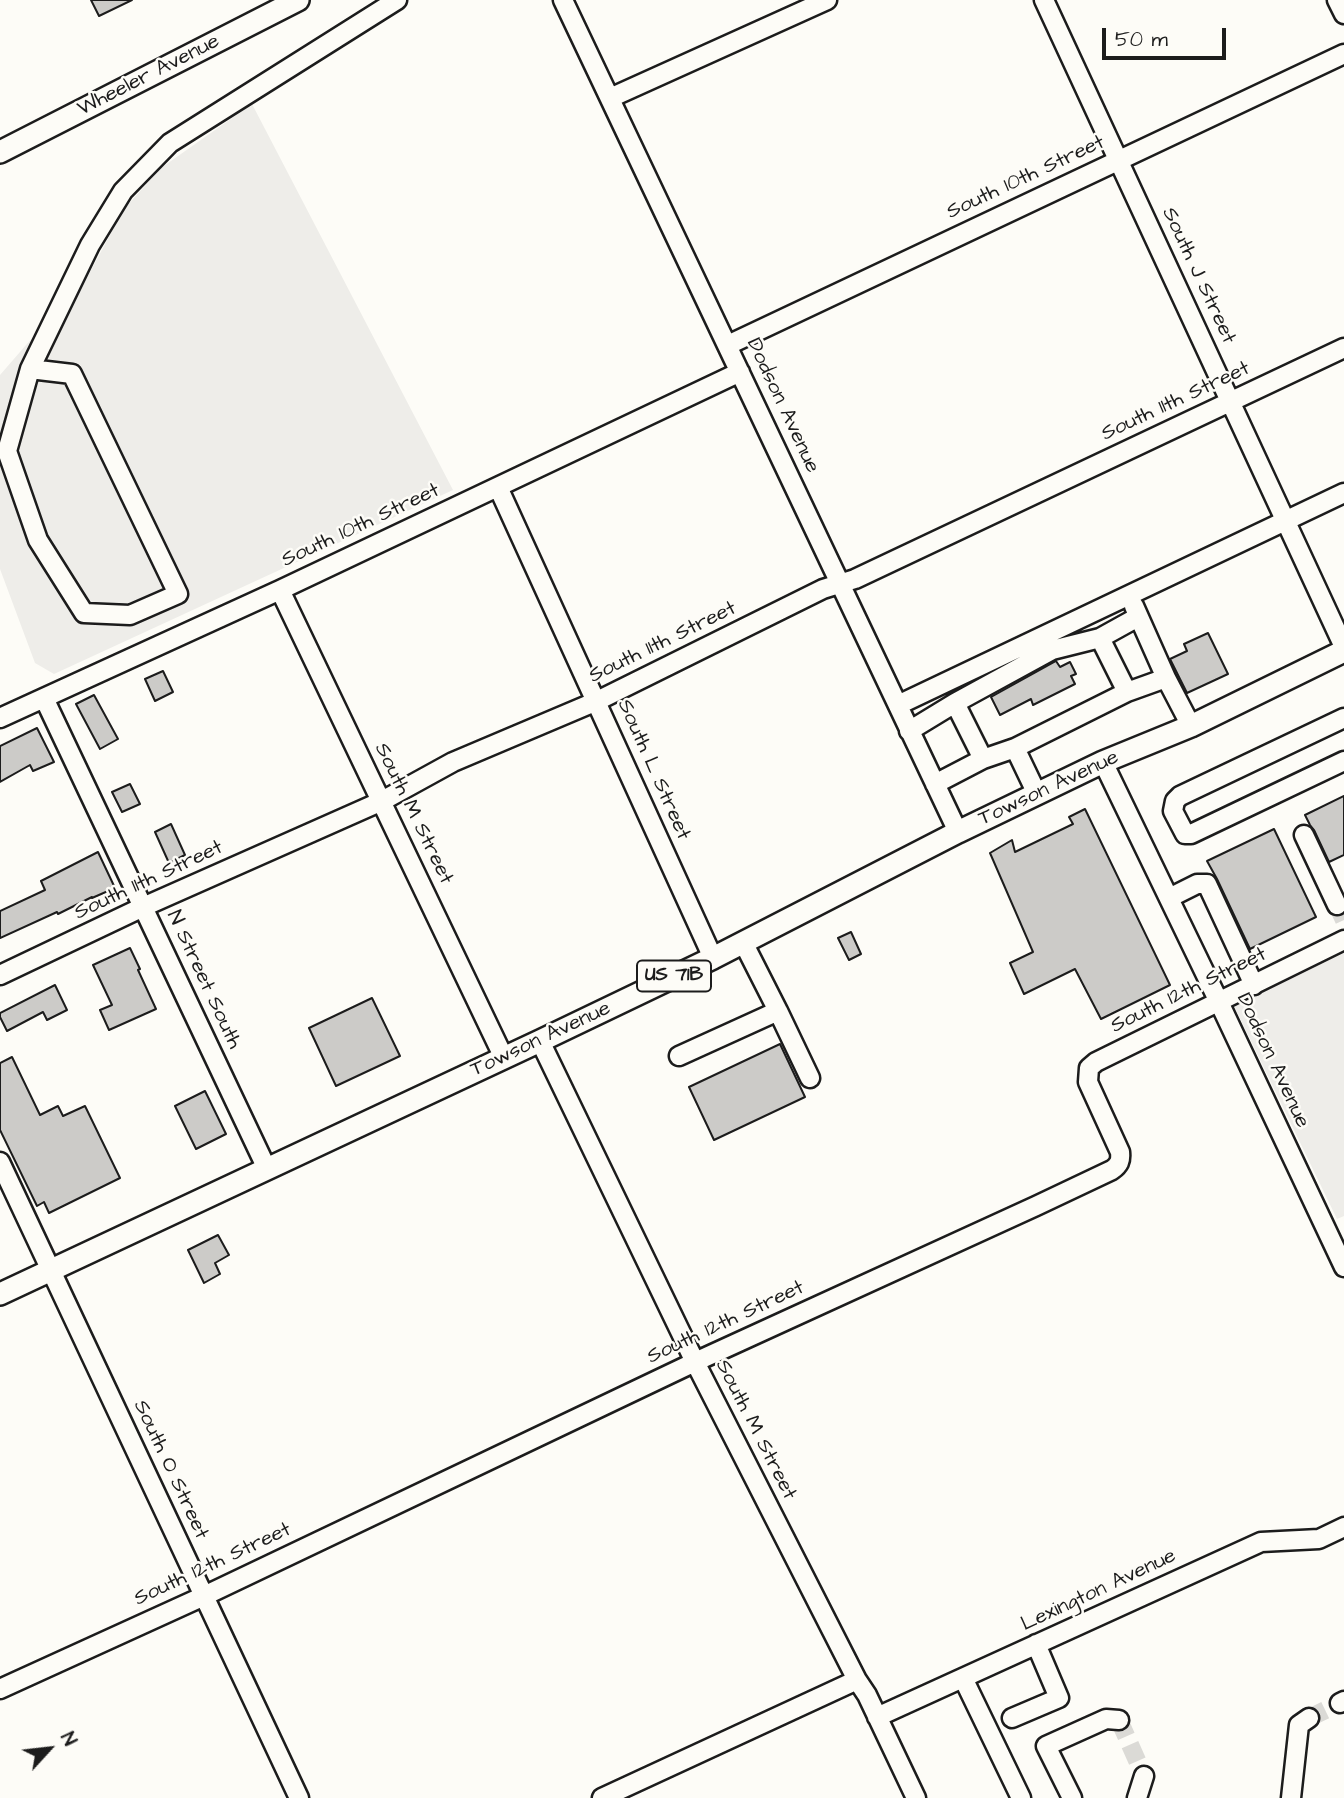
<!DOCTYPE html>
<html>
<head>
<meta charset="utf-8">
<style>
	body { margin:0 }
	#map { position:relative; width:1344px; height:1798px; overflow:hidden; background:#fdfcf7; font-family:"Architects Daughter",sans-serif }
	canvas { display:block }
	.north { position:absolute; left:14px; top:1714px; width:70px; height:70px; -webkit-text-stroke:5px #fdfcf7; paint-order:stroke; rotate:63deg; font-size:19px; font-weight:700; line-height:28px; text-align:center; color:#1c1c1c }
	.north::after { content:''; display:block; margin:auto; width:24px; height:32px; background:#1c1c1c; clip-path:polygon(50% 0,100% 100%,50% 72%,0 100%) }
	.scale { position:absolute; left:1102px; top:28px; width:124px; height:32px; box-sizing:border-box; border:4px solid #1c1c1c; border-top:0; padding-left:9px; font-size:21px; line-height:24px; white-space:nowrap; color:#1c1c1c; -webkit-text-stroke:5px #fdfcf7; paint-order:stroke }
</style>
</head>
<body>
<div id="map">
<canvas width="1344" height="1798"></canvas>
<div class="north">N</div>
<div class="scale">50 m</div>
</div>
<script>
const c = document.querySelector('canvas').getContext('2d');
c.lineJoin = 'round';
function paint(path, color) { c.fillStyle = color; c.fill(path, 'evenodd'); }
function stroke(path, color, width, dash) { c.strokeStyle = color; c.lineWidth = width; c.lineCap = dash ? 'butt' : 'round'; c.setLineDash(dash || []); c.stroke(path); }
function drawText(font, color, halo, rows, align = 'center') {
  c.font = font + ' "Architects Daughter",sans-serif'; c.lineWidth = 5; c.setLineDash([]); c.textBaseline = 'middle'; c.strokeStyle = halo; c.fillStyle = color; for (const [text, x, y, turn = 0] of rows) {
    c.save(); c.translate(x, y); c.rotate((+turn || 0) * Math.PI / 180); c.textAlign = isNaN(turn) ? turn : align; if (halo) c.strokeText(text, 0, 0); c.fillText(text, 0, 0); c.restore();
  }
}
const built = new Path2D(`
	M252,104L453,490L54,674L35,663L0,569V375L26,345L84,283L124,209L161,168Z
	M1344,953V1216L1337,1219L1234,1006Z`);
const building = new Path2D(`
	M91,0H132L99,16Z
	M1208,633L1228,674L1187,693L1170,659L1187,651L1184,644Z
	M1056,661L1060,667L1070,662L1076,674L1071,676L1075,684L1033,705L1031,699L1000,715L991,697Z
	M163,671L173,692L155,701L145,679Z
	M94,695L118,739L100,749L76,704Z
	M37,728L54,762L33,771L30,765L0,782V746Z
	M130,784L140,804L122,812L112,792Z
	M1344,796V855L1329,862L1314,830L1310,825L1305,815Z
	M1085,809L1170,985L1101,1019L1075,969L1024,994L1010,963L1033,952L990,853L1012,840L1015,852L1073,824L1069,817Z
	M171,824L185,855L169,863L155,832Z
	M1274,829L1316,917L1250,949L1217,879L1207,861Z
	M98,852L115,888L92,898V897L58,914L57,912L0,938V911L45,890L41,881Z
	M851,932L861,954L849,960L838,938Z
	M130,948L140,969L138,970L156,1009L109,1030L100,1010L112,1005L93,965Z
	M55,985L67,1010L47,1020L43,1012L7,1031L0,1017V1013Z
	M372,998L400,1056L336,1086L309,1028Z
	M780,1044L805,1097L714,1140L689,1087Z
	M12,1057L40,1115L58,1106L63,1116L85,1106L120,1178L49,1213L44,1202L37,1206L0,1130V1063Z
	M205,1091L226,1134L196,1149L175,1106Z
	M218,1235L229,1255L215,1263L220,1274L204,1283L188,1250Z`);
const minorTunnel = new Path2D(`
	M1337,905L1344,920
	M1309,1718L1340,1703
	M1119,1720L1144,1776`);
const minor = new Path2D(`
	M563,0L958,832
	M1044,0L1344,647
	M1337,0L1344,14
	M610,98L827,0
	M728,345L1344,54
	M30,369L72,374L178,594L130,615L84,613L38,540L7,451L30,369L90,245L123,191L170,143L397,0
	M498,487L713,958
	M280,590L504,1058
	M1134,606L1166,678L1191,726
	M1100,638L1127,692L1166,678
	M44,698L267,1169
	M955,703L983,759
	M898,705L1344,493
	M0,718L280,590L740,372
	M1344,718L1180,796L1175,801L1173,811L1185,834H1191L1344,761
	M909,731L955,703L1052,650L1100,638L1138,617
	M1015,748L1127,692
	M1103,762L1219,1002L1344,1267
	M935,784L983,759L1015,748L1037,794
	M1304,835L1337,905
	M1169,898L1197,884H1207L1254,985
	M743,942L778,1011L810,1078
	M0,975L143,907L382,801L453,762L597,701L823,589L855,579L1344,348
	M540,1041L695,1362L857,1680L867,1695L916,1798
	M679,1056L778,1011
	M0,1162L299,1798
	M963,1678L1021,1798
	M0,1689L204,1596L695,1362L1036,1206L1112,1170C1119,1165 1121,1161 1120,1152L1088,1082L1089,1068L1096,1062L1344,940
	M1340,1703L1344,1701
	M877,1717L1261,1542L1319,1539L1344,1527
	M1012,1718L1059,1698L1036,1644
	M602,1798L857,1680
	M1072,1798L1046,1746L1106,1719L1119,1720
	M1137,1798L1144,1776
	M1291,1798L1299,1725L1309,1718`);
const major = new Path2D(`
	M0,152L298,0
	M0,1294L540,1041L713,958L958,832L1103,762L1191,726L1344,651`);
const shields = [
	[674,976,74]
];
const shieldNames = [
	["US 71B",674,976]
];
const streetNames = [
	["Wheeler Avenue",149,76,-27],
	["South 10th Street",1026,178,-25],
	["South J Street",1198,276,65],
	["South 11th Street",1176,402,-25],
	["Dodson Avenue",782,406,65],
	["South 10th Street",361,526,-25],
	["South 11th Street",663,643,-26],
	["South L Street",653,770,66],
	["Towson Avenue",1049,789,-25],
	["South M Street",413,814,64],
	["South 11th Street",149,881,-25],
	["N Street South",203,980,65],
	["South 12th Street",1189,991,-26],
	["Towson Avenue",541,1040,-25],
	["Dodson Avenue",1272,1061,65],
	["South 12th Street",726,1323,-25],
	["South M Street",755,1430,63],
	["South O Street",170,1470,65],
	["South 12th Street",213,1565,-25],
	["Lexington Avenue",1099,1591,-25]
];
paint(built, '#eeede9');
paint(building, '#cccbc8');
stroke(building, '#1c1c1c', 2);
stroke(minorTunnel, '#dbdad6', 18, [18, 9]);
stroke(minor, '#1c1c1c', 23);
stroke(major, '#1c1c1c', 26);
stroke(minor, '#fdfcf7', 18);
stroke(major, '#fdfcf7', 21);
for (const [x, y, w] of shields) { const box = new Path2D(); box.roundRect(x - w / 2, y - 15.5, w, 31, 5); c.fillStyle = '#fdfcf7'; c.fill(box); stroke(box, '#1c1c1c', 2); }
drawText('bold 19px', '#1c1c1c', null, shieldNames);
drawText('21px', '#1c1c1c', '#fdfcf7', streetNames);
</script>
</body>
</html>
